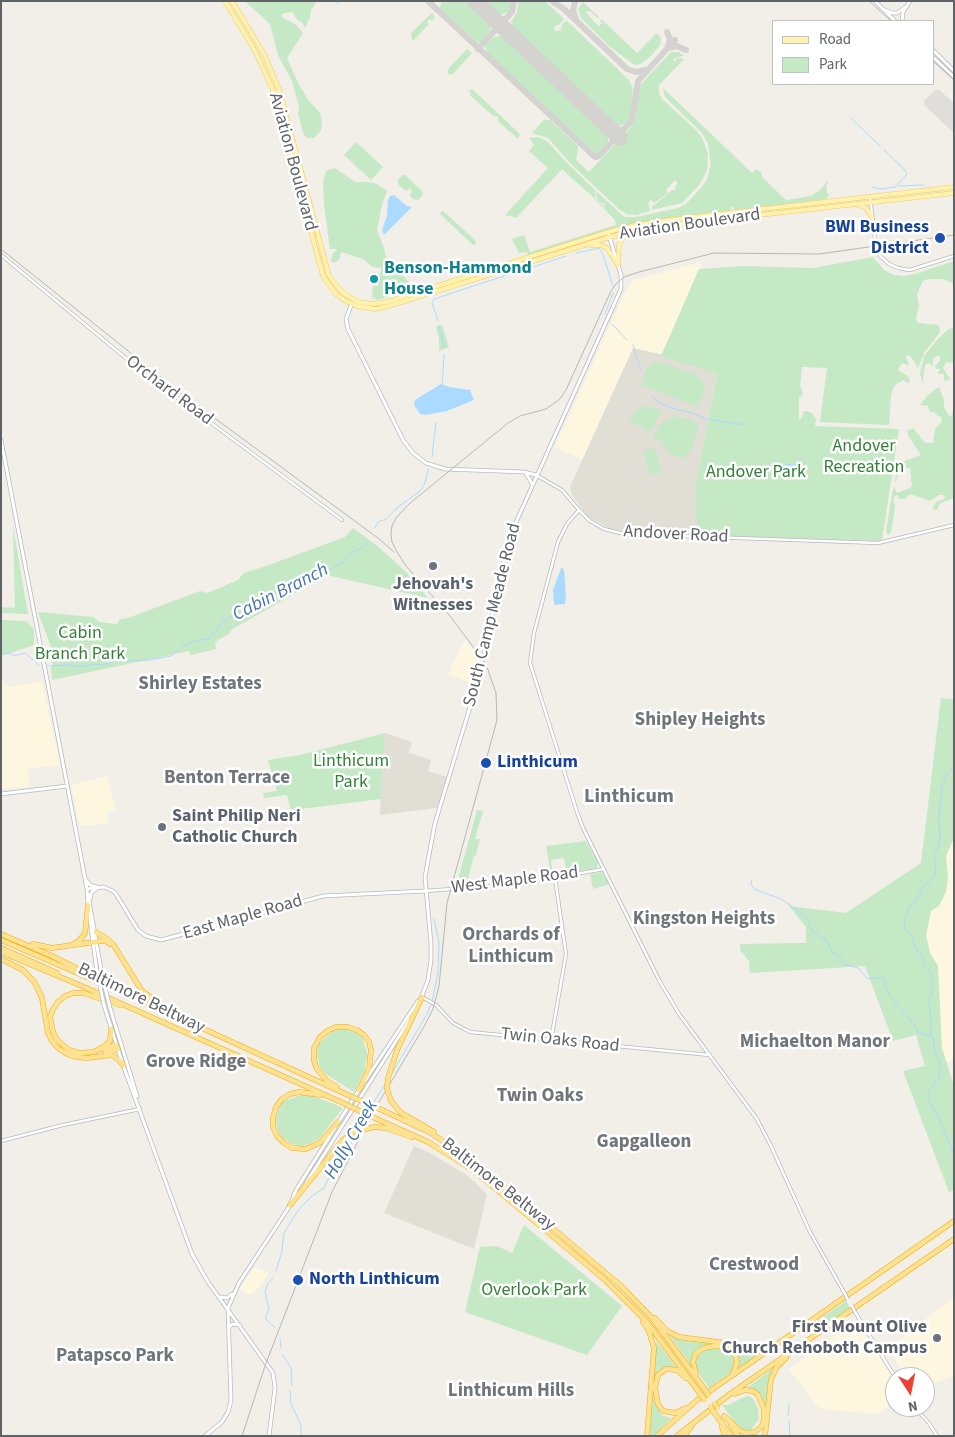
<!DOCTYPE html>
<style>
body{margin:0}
#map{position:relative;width:955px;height:1437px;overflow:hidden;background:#f1efe8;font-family:"Source Sans 3",sans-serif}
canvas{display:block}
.frame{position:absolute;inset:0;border:2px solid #5f6368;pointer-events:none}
.legend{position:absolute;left:772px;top:20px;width:162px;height:65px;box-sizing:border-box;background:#fff;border:1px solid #bfc1c3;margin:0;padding:6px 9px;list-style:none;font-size:15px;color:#5f6368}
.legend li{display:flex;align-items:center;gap:10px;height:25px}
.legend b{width:25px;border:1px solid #bfc1c3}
.north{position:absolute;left:885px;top:1367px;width:50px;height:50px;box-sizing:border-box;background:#fff;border:1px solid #bfc1c3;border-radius:50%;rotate:169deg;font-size:14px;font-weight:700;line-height:20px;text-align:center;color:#5f6368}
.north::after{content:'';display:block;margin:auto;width:18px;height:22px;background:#ea4335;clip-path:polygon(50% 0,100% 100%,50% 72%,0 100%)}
</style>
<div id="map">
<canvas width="955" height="1437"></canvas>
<div class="frame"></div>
<ul class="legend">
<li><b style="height:6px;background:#fff2af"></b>Road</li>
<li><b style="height:14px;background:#c5e8c5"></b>Park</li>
</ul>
<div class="north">N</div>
</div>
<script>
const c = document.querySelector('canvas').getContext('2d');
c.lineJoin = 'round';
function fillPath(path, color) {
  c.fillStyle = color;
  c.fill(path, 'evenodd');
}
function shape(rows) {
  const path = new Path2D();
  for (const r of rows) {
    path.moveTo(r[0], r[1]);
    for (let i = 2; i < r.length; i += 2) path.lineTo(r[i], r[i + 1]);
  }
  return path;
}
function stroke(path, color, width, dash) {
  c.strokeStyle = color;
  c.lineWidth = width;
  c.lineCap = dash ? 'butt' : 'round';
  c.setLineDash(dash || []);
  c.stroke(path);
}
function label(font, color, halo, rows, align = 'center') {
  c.font = font + ' "Source Sans 3",sans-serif';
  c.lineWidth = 5;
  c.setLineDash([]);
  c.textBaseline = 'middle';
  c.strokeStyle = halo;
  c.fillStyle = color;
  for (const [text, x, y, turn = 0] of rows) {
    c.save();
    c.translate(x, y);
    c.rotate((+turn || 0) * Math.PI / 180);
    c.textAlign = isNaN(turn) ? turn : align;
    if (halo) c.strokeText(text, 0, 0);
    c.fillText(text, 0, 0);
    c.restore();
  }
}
const commercial = shape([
 [702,262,663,355,633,349,582,460,555,447,625,292,634,280],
 [465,640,481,660,475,684,449,675,453,663],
 [1,680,9,687,42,681,60,765,27,769,30,787,1,789],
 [107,776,116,810,106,813,109,823,80,826,71,785],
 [954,838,954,1060,946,1062,942,1048,938,966,930,953,926,935,931,911,948,878,946,856],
 [255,1267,269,1273,257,1290,250,1295,239,1289],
 [954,1297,954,1376,925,1386,925,1377,905,1377,889,1348],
 [855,1322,858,1322,895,1382,895,1401,879,1414,827,1410,818,1407,789,1369]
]);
const industrial = shape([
 [938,89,954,103,954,133,924,105,924,101,935,90]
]);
const education = shape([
 [633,348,718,367,695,489,697,535,634,533,611,529,588,517,573,497,570,487],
 [385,733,412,742,409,753,431,760,428,771,447,777,437,808,380,815,382,753,384,752],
 [414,1146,430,1153,468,1176,487,1194,474,1249,384,1213]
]);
const green = shape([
 [245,1,317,1,311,10,310,17,305,28,302,22,297,20,293,12,284,13,282,15,283,18,295,24,303,33,287,58,298,83,309,101,320,113,322,120,321,130,314,138,307,138,303,133,298,113,299,107,292,81,278,55,270,24],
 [442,1,467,1,489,22,491,28,489,34,481,42,476,43,440,10,440,6],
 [483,1,512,1,512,6,508,12,500,15,495,13],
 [518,1,545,1,564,19,559,25,557,25,554,27,555,31,561,30,562,29,559,27,562,27,562,24,567,21,629,80,633,88,630,118,626,124,618,126,612,123,514,30,511,22,517,12],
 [583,2,599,17,598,18,590,11,586,12,595,23,600,27,600,24,603,24,600,21,601,19,637,53,657,33,661,38,660,45,651,56,642,63,637,65,633,64,608,45,582,19,578,9],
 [432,13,435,17,432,21,430,19,427,22,429,24,414,40,412,40,411,33],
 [500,36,506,38,606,132,608,137,608,143,600,152,596,154,593,153,487,53,485,46,494,37],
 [467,49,472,53,453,74,449,75,448,72,449,68],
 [671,52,678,52,684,56,674,58,673,60,676,61,676,59,678,58,684,59,659,85,659,93,662,99,696,130,702,138,708,154,707,170,700,184,682,203,651,210,652,207,657,203,672,190,675,190,675,187,678,183,675,180,666,190,668,193,654,203,651,200,648,203,650,211,636,215,627,214,620,210,572,165,548,138,532,133,544,120,550,120,578,146,578,149,576,160,589,172,632,126,635,117,640,85],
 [663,88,752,173,757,169,762,174,761,176,786,200,811,196,820,190,826,183,826,180,828,184,826,185,827,193,829,194,828,197,825,199,735,211,733,207,731,207,730,211,649,221,632,224,526,256,528,254,526,252,519,253,512,239,524,235,530,252,616,225,615,220,588,192,587,192,562,169,518,216,518,218,505,215,548,168,529,151,534,145,529,138,538,137,547,141,567,163,596,191,595,198,605,208,604,205,606,203,602,204,603,202,601,203,598,200,596,196,597,192,624,217,636,217,678,208,686,204,702,187,707,179,711,165,708,144,702,133,665,97],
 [472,89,520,134,519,137,517,138,498,121,498,117,492,115,470,95,472,92,469,93,469,91],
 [356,142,383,167,371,180,344,155],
 [335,168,355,182,368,182,377,184,387,191,382,205,377,230,384,248,387,260,410,283,411,289,378,300,372,298,373,286,378,286,381,268,373,267,363,259,341,252,339,260,333,263,331,261,333,253,337,249,330,249,324,204,323,182,326,171],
 [402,175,405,175,423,192,422,196,418,200,413,199,410,195,412,191,410,188,406,191,398,184,398,180],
 [442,210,475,240,476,244,473,245,440,214],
 [873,257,884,270,894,275,904,276,915,274,954,261,954,284,944,279,928,279,923,281,917,294,919,307,916,317,917,323,939,325,940,332,924,353,918,368,917,369,916,364,909,355,906,356,909,366,903,363,899,367,899,371,908,376,910,381,908,383,903,380,894,386,891,395,889,425,820,422,827,368,802,367,800,385,803,394,799,398,799,419,801,419,804,411,811,412,816,419,815,426,899,429,882,540,879,541,697,535,695,489,717,374,661,356,699,269,744,266,813,268],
 [442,325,449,347,439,351,439,338,436,327],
 [954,327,954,363,946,362,943,368,950,379,944,381,944,374,938,374,940,369,936,369,935,366,940,361,940,358,939,356,937,356,933,358,933,365,932,366,929,363,925,365,923,379,924,383,923,383,920,374,924,356,936,341,947,330],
 [656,362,662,363,699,376,704,383,705,390,703,397,696,403,700,405,699,407,638,384,640,381,645,383,644,379,645,371,650,365],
 [939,387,944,400,944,407,950,417,952,415,954,407,954,498,940,503,937,510,934,510,933,507,936,502,944,499,945,497,943,495,939,495,930,501,910,494,905,499,899,499,897,495,895,496,893,501,895,505,894,514,891,533,888,535,886,531,893,489,894,487,897,493,908,489,912,486,910,468,900,467,896,482,895,482,897,464,921,455,909,437,907,431,913,428,925,443,933,443,935,429,941,423,942,417,938,416,934,412,930,412,928,406,920,405,928,395],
 [645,406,661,411,651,431,649,431,629,421,637,409],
 [674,417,691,419,698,425,693,446,684,460,669,452,662,442,653,436,658,427,665,421],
 [655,448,661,473,650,475,644,451],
 [13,527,28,614,1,613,1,607,15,608],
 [353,528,375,544,403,569,428,598,327,575,231,630,230,633,215,642,216,649,191,655,189,651,52,680,51,666,53,666,51,647,38,612,93,617,99,622,117,624,120,619,128,618,200,591,208,593,238,580,244,573,269,565,345,537],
 [1,620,26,621,34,629,34,645,1,656],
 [941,698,954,699,954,838,946,856,948,878,946,892,939,906,931,911,926,935,930,953,938,966,942,1048,954,1086,954,1190,949,1192,903,1071,925,1066,916,1035,893,1041,865,966,750,973,749,961,740,950,740,944,806,943,806,927,789,906,846,913,921,863],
 [385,733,384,753,382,753,381,799,301,809,292,813,287,795,264,798,263,793,277,791,268,760,300,755],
 [477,810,483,811,475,839,480,839,476,855,474,856,466,886,456,887],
 [586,841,598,862,597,868,567,873,564,858,551,860,553,876,551,876,546,846],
 [602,872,609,884,593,889,590,874],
 [344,1029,355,1032,363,1039,368,1057,365,1064,365,1070,354,1092,326,1074,320,1067,317,1055,318,1045,326,1037,333,1031],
 [304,1094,327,1101,343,1108,319,1139,301,1147,290,1143,280,1135,277,1128,276,1117,279,1108,284,1101],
 [524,1225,622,1306,587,1355,465,1312,480,1247,497,1246,512,1253],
 [846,1301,850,1308,812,1333,808,1331,808,1327],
 [668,1333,712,1343,712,1345,696,1350,691,1365],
 [656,1341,678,1369,667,1367,660,1370,654,1380],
 [726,1344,759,1349,765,1349,737,1370,738,1365,738,1355],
 [718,1347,730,1350,736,1358,734,1370,709,1388,695,1368,694,1363,697,1354,702,1351],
 [776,1366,772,1374,766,1419,765,1408,760,1395,748,1387],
 [653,1393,661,1415,671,1418,654,1436,649,1436],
 [747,1396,753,1398,758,1408,759,1419,750,1431,745,1431,738,1427,722,1405,728,1405]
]);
const water = shape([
 [394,195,407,206,412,207,384,235,382,230,387,216,388,200,390,196],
 [441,384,449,387,470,390,474,400,447,411,426,415,420,414,414,405,415,400],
 [786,464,795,464,800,467,802,471,801,475,798,477,778,474,774,472,779,466],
 [561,568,563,568,564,571,566,595,565,604,554,605,553,590]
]);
const stream = shape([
 [337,4,339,1],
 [850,117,880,146],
 [898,186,923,185],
 [873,187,880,189,895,187,907,174,905,170,884,150],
 [576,253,599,248,603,255,613,286],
 [527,269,566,256],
 [605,314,613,293],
 [438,321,432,303,434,299,516,272],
 [612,324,627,340],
 [439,326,444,348],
 [633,345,641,370],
 [442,385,444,354],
 [652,396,658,402,671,408,692,413,706,419,746,425],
 [432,457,436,422],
 [375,528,378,522,386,519,397,508,421,490,425,483,428,469],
 [1,654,9,653,14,656,25,653,39,665],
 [49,666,68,665,78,667,97,664,103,665,117,661,149,660,171,656,182,647,192,642,208,639,222,623,245,607,264,599,270,594,283,591,302,578,323,574,344,561,352,553,363,547,368,542],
 [752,879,751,884,754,889,781,899,806,916,812,931,828,942,832,952,840,957,844,964,858,968,868,979,882,977,885,979,885,988,897,1005,913,1023,919,1033,933,1037,935,1053,940,1062,940,1071,939,1078,928,1092,928,1099,938,1117,954,1153],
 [432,1001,438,973,439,943,434,919],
 [930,1035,931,1019,929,1000,932,994,932,977,931,973,925,966,922,956,915,947,912,936,905,928,904,922,909,906,916,902,923,887,932,879,934,876,936,868,934,855,939,846,940,840,939,817,942,787,946,776,954,766],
 [392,1073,426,1016,431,1005],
 [373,1103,386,1083],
 [358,1129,366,1115],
 [276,1271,282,1251,284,1233,290,1223,300,1208,312,1196,324,1188,333,1169,349,1147,357,1133],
 [273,1278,268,1283,265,1292,269,1309,265,1318,275,1328],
 [280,1339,281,1347],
 [282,1354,291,1368,292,1385],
 [290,1391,291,1404,301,1425,301,1436],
 [788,1415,789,1404],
 [789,1420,790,1436]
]);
const taxiway = shape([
 [428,1,595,157,599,156,611,143,614,138,612,130,623,130,630,123,632,118,638,81,675,40],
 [552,1,564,9,627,69,636,72,645,70],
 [575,2,573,10,576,19],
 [491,16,495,23,495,31],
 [667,32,670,39,668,47],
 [668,48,677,46,686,50],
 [478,49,512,12,514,1]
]);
const runway = shape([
 [475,1,620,138]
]);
const tertiary = shape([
 [870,197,876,248,880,256,889,264,898,268,910,270,954,256],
 [1,255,145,374,342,520],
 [536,475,562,490,579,510,590,521,604,529,624,534,878,543,954,525],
 [579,510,567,524,558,542,534,633,530,663,577,812,583,828,659,980,679,1014,757,1119,771,1146,810,1232,845,1294],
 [425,891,519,884,604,869],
 [422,997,436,1005,453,1023,470,1032,710,1055],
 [551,1040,566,954,555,878],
 [1,1141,63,1125,140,1109],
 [855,1312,895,1377],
 [914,1407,929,1423,937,1436]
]);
const secondary = shape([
 [875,1,895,21],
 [885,10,892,13,897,13,907,6],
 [902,21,903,12,910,1],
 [934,51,954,71],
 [934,58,954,77],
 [352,303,346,319,348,329,403,440,413,453,426,463,445,469,524,472,536,475],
 [1,440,58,737,87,889,88,906],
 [526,473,532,484],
 [1,794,67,786],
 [86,880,90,885,97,887],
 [87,889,104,887,113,891,116,894,138,930,146,936,161,940,323,896,425,891],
 [88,895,102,975],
 [90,899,91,893,97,888],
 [89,912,97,972],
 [421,998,428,980,431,960,431,944,425,877,435,823,480,674,508,540,621,289,621,275,608,232],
 [104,1005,123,1065,192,1254,208,1282,273,1373,275,1388,269,1436],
 [110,1008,137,1096],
 [365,1081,418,1001],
 [338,1123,360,1088],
 [306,1183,410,1019],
 [290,1205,296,1190,335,1128],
 [220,1297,227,1298,232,1294],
 [229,1328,232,1324,240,1325],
 [205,1436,222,1422,228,1412,231,1401,228,1308,239,1283,291,1204]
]);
const primary = shape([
 [225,1,255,51,272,88,323,276,336,294,344,300,357,306,375,309,389,306,610,237,638,230,697,222,954,193],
 [232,1,264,54,280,92,329,276,342,292,358,302,373,304,387,302,608,232,636,225,677,219,954,187],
 [859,205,866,208,872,218],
 [590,245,600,245,607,248,618,265],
 [618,263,619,245,623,238,631,233]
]);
const motorway = shape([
 [96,932,106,938,113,944,142,991,167,1009],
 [1,934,52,956,134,997,348,1095],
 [1,940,96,981],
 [33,944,52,948,102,941,106,941,110,944],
 [72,945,79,941,85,933,88,905],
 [1,948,57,973],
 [1,952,84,987,343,1103],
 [1,959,23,970,35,983,42,998,48,1033,52,1041,58,1048,67,1054,77,1057,87,1058,111,1055,119,1060,123,1065],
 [111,1029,110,1041,105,1046,94,1052,79,1053,69,1050,57,1040,53,1032,50,1017,53,1009,58,1002,65,996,73,993,83,993,120,1005],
 [103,1049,116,1045],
 [397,1050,422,997],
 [106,1053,118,1049],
 [337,1087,327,1081,317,1069,314,1061,314,1048,320,1037,329,1030,336,1027,348,1027,357,1030,364,1035,369,1042,371,1050,369,1069,359,1090],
 [321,1095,299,1092,290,1094,282,1099,276,1107,273,1117,273,1127,277,1136,284,1143,292,1148,306,1149,321,1142,338,1122],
 [391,1101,401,1113,434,1132],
 [384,1111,429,1132,468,1157,620,1285,652,1318,706,1391],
 [379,1120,428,1142,473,1170,605,1280,647,1322,701,1395],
 [375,1127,386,1128,412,1137],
 [290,1205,342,1141],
 [655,1318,667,1331,679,1337,756,1347,774,1344],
 [643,1322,649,1331,654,1348,647,1436],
 [696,1374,693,1362,696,1353,704,1348,714,1346,728,1347,735,1353,737,1363,733,1373],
 [686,1378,677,1370,666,1369,658,1375,655,1388,658,1404,663,1411,675,1413,686,1408],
 [713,1411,731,1436],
 [724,1416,739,1430,745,1433,755,1432,762,1426,764,1419,764,1409,758,1395,753,1391,745,1390,734,1394],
 [731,1425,738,1436],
 [722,1427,725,1436],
 [657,1436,697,1400,954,1221],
 [677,1436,730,1394,954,1239],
 [684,1436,691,1427],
 [765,1436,771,1379,777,1367,786,1358]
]);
const tram = shape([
 [869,1,891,21],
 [934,62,954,80],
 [1,249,183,395,378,538,394,552],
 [242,1436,265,1366,332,1192,372,1114,425,1025,433,1009,439,986,447,903,497,720,496,693,488,670,483,660,450,616,406,566,397,552,392,542,391,534,392,526,396,518,409,504,508,423,520,416,546,409,560,399,566,390,611,291,616,284,624,277,639,272,714,253,819,254,954,235]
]);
const tertiaryBridge = shape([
 [845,1294,848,1300],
 [852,1306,855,1312]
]);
const secondaryBridge = shape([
 [97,972,104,1005],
 [102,975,110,1008]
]);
const motorwayBridge = shape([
 [348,1095,384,1111],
 [391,1101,387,1089,388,1078,397,1050],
 [343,1103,379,1120],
 [342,1141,355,1131,375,1127],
 [706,1391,709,1396],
 [701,1395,705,1400],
 [714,1403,718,1408],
 [710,1406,713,1411]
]);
const markers = [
 [940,238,6,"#1a4fb4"],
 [374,279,5,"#0f9aa8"],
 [433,566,5,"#6b7280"],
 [486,763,6,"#1a4fb4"],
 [162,827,5,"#6b7280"],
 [298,1280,6,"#1a4fb4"],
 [937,1338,5,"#6b7280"]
];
const streetNames = [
 ["Aviation Boulevard",292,162,75],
 ["Aviation Boulevard",690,225,-8],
 ["Orchard Road",169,391,37],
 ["Andover Road",676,535,3],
 ["South Camp Meade Road",493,615,-76],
 ["West Maple Road",515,881,-7],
 ["East Maple Road",243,918,-16],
 ["Baltimore Beltway",141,999,26],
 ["Twin Oaks Road",560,1041,6],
 ["Baltimore Beltway",498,1185,38]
];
const transitNames = [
 ["BWI Business",929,228,"right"],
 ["District",929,249,"right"],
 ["Linthicum",497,763],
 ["North Linthicum",309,1280]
];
const cultureNames = [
 ["Benson-Hammond",384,269],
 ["House",384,290]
];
const parkNames = [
 ["Andover",864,447],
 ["Recreation",864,468],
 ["Andover Park",756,473],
 ["Cabin",80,634],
 ["Branch Park",80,655],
 ["Linthicum",351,762],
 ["Park",351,783],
 ["Overlook Park",534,1291]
];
const worshipNames = [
 ["Jehovah's",433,585],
 ["Witnesses",433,606],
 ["Saint Philip Neri",172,817,"left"],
 ["Catholic Church",172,838,"left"],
 ["First Mount Olive",927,1328,"right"],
 ["Church Rehoboth Campus",927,1349,"right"]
];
const waterNames = [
 ["Cabin Branch",281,593,-27],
 ["Holly Creek",352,1140,-60]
];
const neighbourhoodNames = [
 ["Shirley Estates",200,685],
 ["Shipley Heights",700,721],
 ["Benton Terrace",227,779],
 ["Kingston Heights",704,920],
 ["Orchards of",511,936],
 ["Linthicum",511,958],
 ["Michaelton Manor",815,1043],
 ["Grove Ridge",196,1063],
 ["Twin Oaks",540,1097],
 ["Gapgalleon",644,1143],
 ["Crestwood",754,1266],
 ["Patapsco Park",115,1357],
 ["Linthicum Hills",511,1392]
];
const quarterNames = [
 ["Linthicum",629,798]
];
fillPath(commercial, '#fef7e0');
fillPath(industrial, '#e0deda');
fillPath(education, '#e1ded6');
fillPath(green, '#c5e8c5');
fillPath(water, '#aadaff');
stroke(stream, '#aadaff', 1);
stroke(taxiway, '#d4d3d0', 6);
stroke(runway, '#d4d3d0', 16);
stroke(tertiary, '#b5b8bc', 4);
stroke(secondary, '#b6babf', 4.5);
stroke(primary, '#f2c960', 5);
stroke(motorway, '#f9ab00', 5.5);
stroke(tertiary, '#fff', 2.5);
stroke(secondary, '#fff', 3);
stroke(primary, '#fff2af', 4);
stroke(motorway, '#fde293', 4.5);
stroke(tram, '#b6b7b8', 1);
stroke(tertiaryBridge, '#b5b8bc', 4, []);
stroke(secondaryBridge, '#b6babf', 4.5, []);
stroke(motorwayBridge, '#f9ab00', 5.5, []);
stroke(tertiaryBridge, '#fff', 2.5);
stroke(secondaryBridge, '#fff', 3);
stroke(motorwayBridge, '#fde293', 4.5);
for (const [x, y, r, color] of markers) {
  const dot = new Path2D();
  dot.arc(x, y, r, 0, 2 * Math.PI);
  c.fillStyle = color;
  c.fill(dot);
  stroke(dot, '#fff', 2);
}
label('18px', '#5f6368', '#fff', streetNames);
label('bold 18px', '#164399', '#fff', transitNames, 'left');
label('bold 18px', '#0d838f', '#fff', cultureNames, 'left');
label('18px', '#348238', '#fff', parkNames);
label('bold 18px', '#5b616d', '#fff', worshipNames);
label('italic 19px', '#4174aa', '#fff', waterNames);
label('bold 19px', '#70757a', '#fff', neighbourhoodNames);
label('bold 20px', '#70757a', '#fff', quarterNames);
</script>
